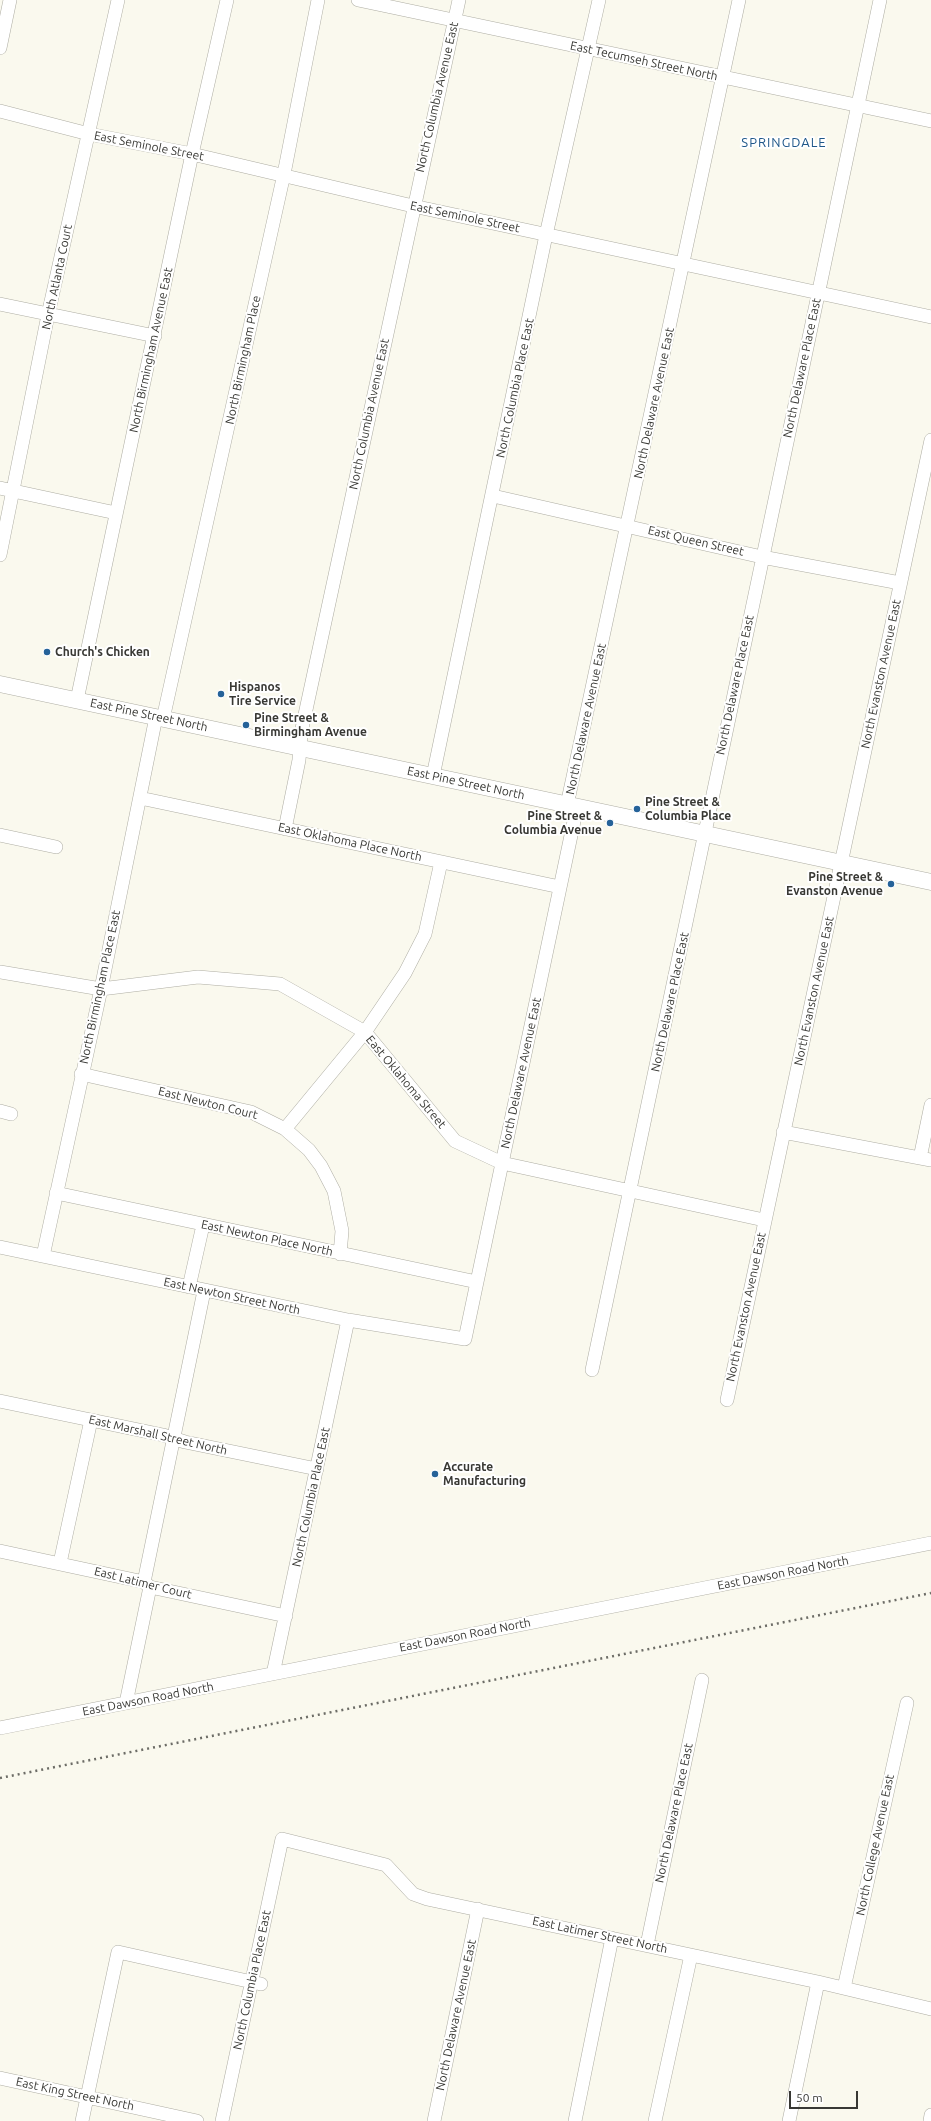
<!DOCTYPE html>
<style>
body{margin:0}
#map{position:relative;width:931px;height:2121px;overflow:hidden;background:#faf9ee;font-family:Ubuntu,sans-serif}
canvas{display:block}
.scale{position:absolute;left:789px;top:2091px;width:69px;height:18px;box-sizing:border-box;border:2px solid #383834;border-top:0;padding-left:5px;font-size:12px;line-height:14px;white-space:nowrap;color:#383834;-webkit-text-stroke:3px #fff;paint-order:stroke}
</style>
<div id="map">
<canvas width="931" height="2121"></canvas>
<div class="scale">50 m</div>
</div>
<script>
const c = document.querySelector('canvas').getContext('2d');
c.lineJoin = 'round';
function shape(rows) {
  const path = new Path2D();
  for (const r of rows) {
    path.moveTo(r[0], r[1]);
    for (let i = 2; i < r.length; i += 2) path.lineTo(r[i], r[i + 1]);
  }
  return path;
}
function stroke(path, color, width, dash) {
  c.strokeStyle = color;
  c.lineWidth = width;
  c.lineCap = dash ? 'butt' : 'round';
  c.setLineDash(dash || []);
  c.stroke(path);
}
function label(font, color, halo, rows, align = 'center') {
  c.font = font + ' Ubuntu,sans-serif';
  c.lineWidth = 4;
  c.setLineDash([]);
  c.textBaseline = 'middle';
  c.strokeStyle = halo;
  c.fillStyle = color;
  for (const [text, x, y, turn = 0] of rows) {
    c.save();
    c.translate(x, y);
    c.rotate((+turn || 0) * Math.PI / 180);
    c.textAlign = isNaN(turn) ? turn : align;
    if (halo) c.strokeText(text, 0, 0);
    c.fillText(text, 0, 0);
    c.restore();
  }
}
const minor = shape([
 [358,0,931,121],
 [0,48,10,0],
 [0,111,89,134,192,154,413,206,931,317],
 [0,304,155,336],
 [0,488,116,513],
 [493,496,762,557,900,583],
 [0,555,48,315,118,0],
 [77,700,192,154,227,0],
 [163,719,284,174,318,0],
 [433,776,546,235,599,0],
 [140,798,560,887],
 [567,805,739,0],
 [285,829,299,760,301,733,459,0],
 [0,835,56,847],
 [0,972,101,989,198,977,280,984,365,1032,455,1141,502,1163,764,1220],
 [81,1074,251,1112,285,1129,309,1150,321,1166,334,1191,342,1231,340,1254],
 [0,1111,11,1114],
 [285,1129,365,1032,405,973,425,934,441,862],
 [783,1132,931,1160],
 [920,1158,931,1105],
 [56,1193,477,1282],
 [0,1247,348,1320,465,1339,577,807],
 [43,1256,101,989,156,717],
 [189,1287,203,1225],
 [592,1370,880,0],
 [727,1400,931,440],
 [0,1401,163,1435,185,1442,317,1469],
 [0,1551,144,1582,150,1587,286,1616],
 [60,1563,91,1420],
 [144,1582,204,1291],
 [273,1674,348,1320],
 [126,1703,150,1587],
 [0,1728,931,1543],
 [647,1945,702,1680],
 [844,1988,907,1703],
 [0,2078,197,2121],
 [82,2121,118,1952,261,1984],
 [222,2121,282,1839,386,1865,413,1894,427,1899,818,1982,931,2009],
 [434,2121,478,1909],
 [575,2121,612,1938],
 [655,2121,691,1955],
 [789,2121,818,1982],
 [930,2121,931,2115]
]);
const major = shape([
 [0,684,931,882]
]);
const rail = shape([
 [0,1778,931,1593]
]);
const markers = [
 [47,652,4,"#256299"],
 [221,694,4,"#256299"],
 [246,725,4,"#256299"],
 [637,809,4,"#256299"],
 [610,823,4,"#256299"],
 [891,884,4,"#256299"],
 [435,1474,4,"#256299"]
];
const streetNames = [
 ["East Tecumseh Street North",644,61,12],
 ["North Columbia Avenue East",437,97,-77],
 ["East Seminole Street",149,146,11],
 ["East Seminole Street",465,217,12],
 ["North Atlanta Court",57,277,-78],
 ["North Birmingham Avenue East",151,350,-78],
 ["North Birmingham Place",243,360,-78],
 ["North Delaware Place East",802,368,-78],
 ["North Columbia Place East",515,388,-78],
 ["North Delaware Avenue East",654,403,-78],
 ["North Columbia Avenue East",369,414,-78],
 ["East Queen Street",696,541,13],
 ["North Evanston Avenue East",881,674,-78],
 ["North Delaware Place East",735,685,-78],
 ["East Pine Street North",149,715,12],
 ["North Delaware Avenue East",586,719,-78],
 ["East Pine Street North",466,783,12],
 ["East Oklahoma Place North",350,842,12],
 ["North Birmingham Place East",100,987,-78],
 ["North Evanston Avenue East",814,991,-78],
 ["North Delaware Place East",670,1002,-78],
 ["North Delaware Avenue East",521,1073,-78],
 ["East Oklahoma Street",406,1082,50],
 ["East Newton Court",208,1103,14],
 ["East Newton Place North",267,1238,12],
 ["East Newton Street North",232,1296,12],
 ["North Evanston Avenue East",746,1307,-78],
 ["East Marshall Street North",158,1435,13],
 ["North Columbia Place East",311,1497,-78],
 ["East Dawson Road North",783,1573,-11],
 ["East Latimer Court",143,1583,14],
 ["East Dawson Road North",465,1635,-11],
 ["East Dawson Road North",148,1699,-11],
 ["North Delaware Place East",674,1813,-78],
 ["North College Avenue East",875,1845,-78],
 ["East Latimer Street North",600,1935,12],
 ["North Columbia Place East",252,1980,-78],
 ["North Delaware Avenue East",456,2015,-78],
 ["East King Street North",75,2094,12]
];
const poiNames = [
 ["Church's Chicken",55,652],
 ["Hispanos",229,687],
 ["Tire Service",229,701],
 ["Pine Street &",254,718],
 ["Birmingham Avenue",254,732],
 ["Pine Street &",645,802],
 ["Columbia Place",645,816],
 ["Pine Street &",602,816,"right"],
 ["Columbia Avenue",602,830,"right"],
 ["Pine Street &",883,877,"right"],
 ["Evanston Avenue",883,891,"right"],
 ["Accurate",443,1467],
 ["Manufacturing",443,1481]
];
const neighbourhoodNames = [
 ["SPRINGDALE",784,143]
];
stroke(minor, '#aeada3', 14);
stroke(major, '#aeada3', 17);
stroke(minor, '#fff', 13);
stroke(major, '#fff', 16);
stroke(rail, '#6c6c66', 2.5, [2, 4]);
for (const [x, y, r, color] of markers) {
  const dot = new Path2D();
  dot.arc(x, y, r, 0, 2 * Math.PI);
  c.fillStyle = color;
  c.fill(dot);
  stroke(dot, '#fff', 1.5);
}
label('12px', '#383834', '#fff', streetNames);
label('bold 12px', '#383834', '#fff', poiNames, 'left');
c.letterSpacing = '1px';
label('13px', '#1f5789', '#fff', neighbourhoodNames);
c.letterSpacing = '0px';
</script>
